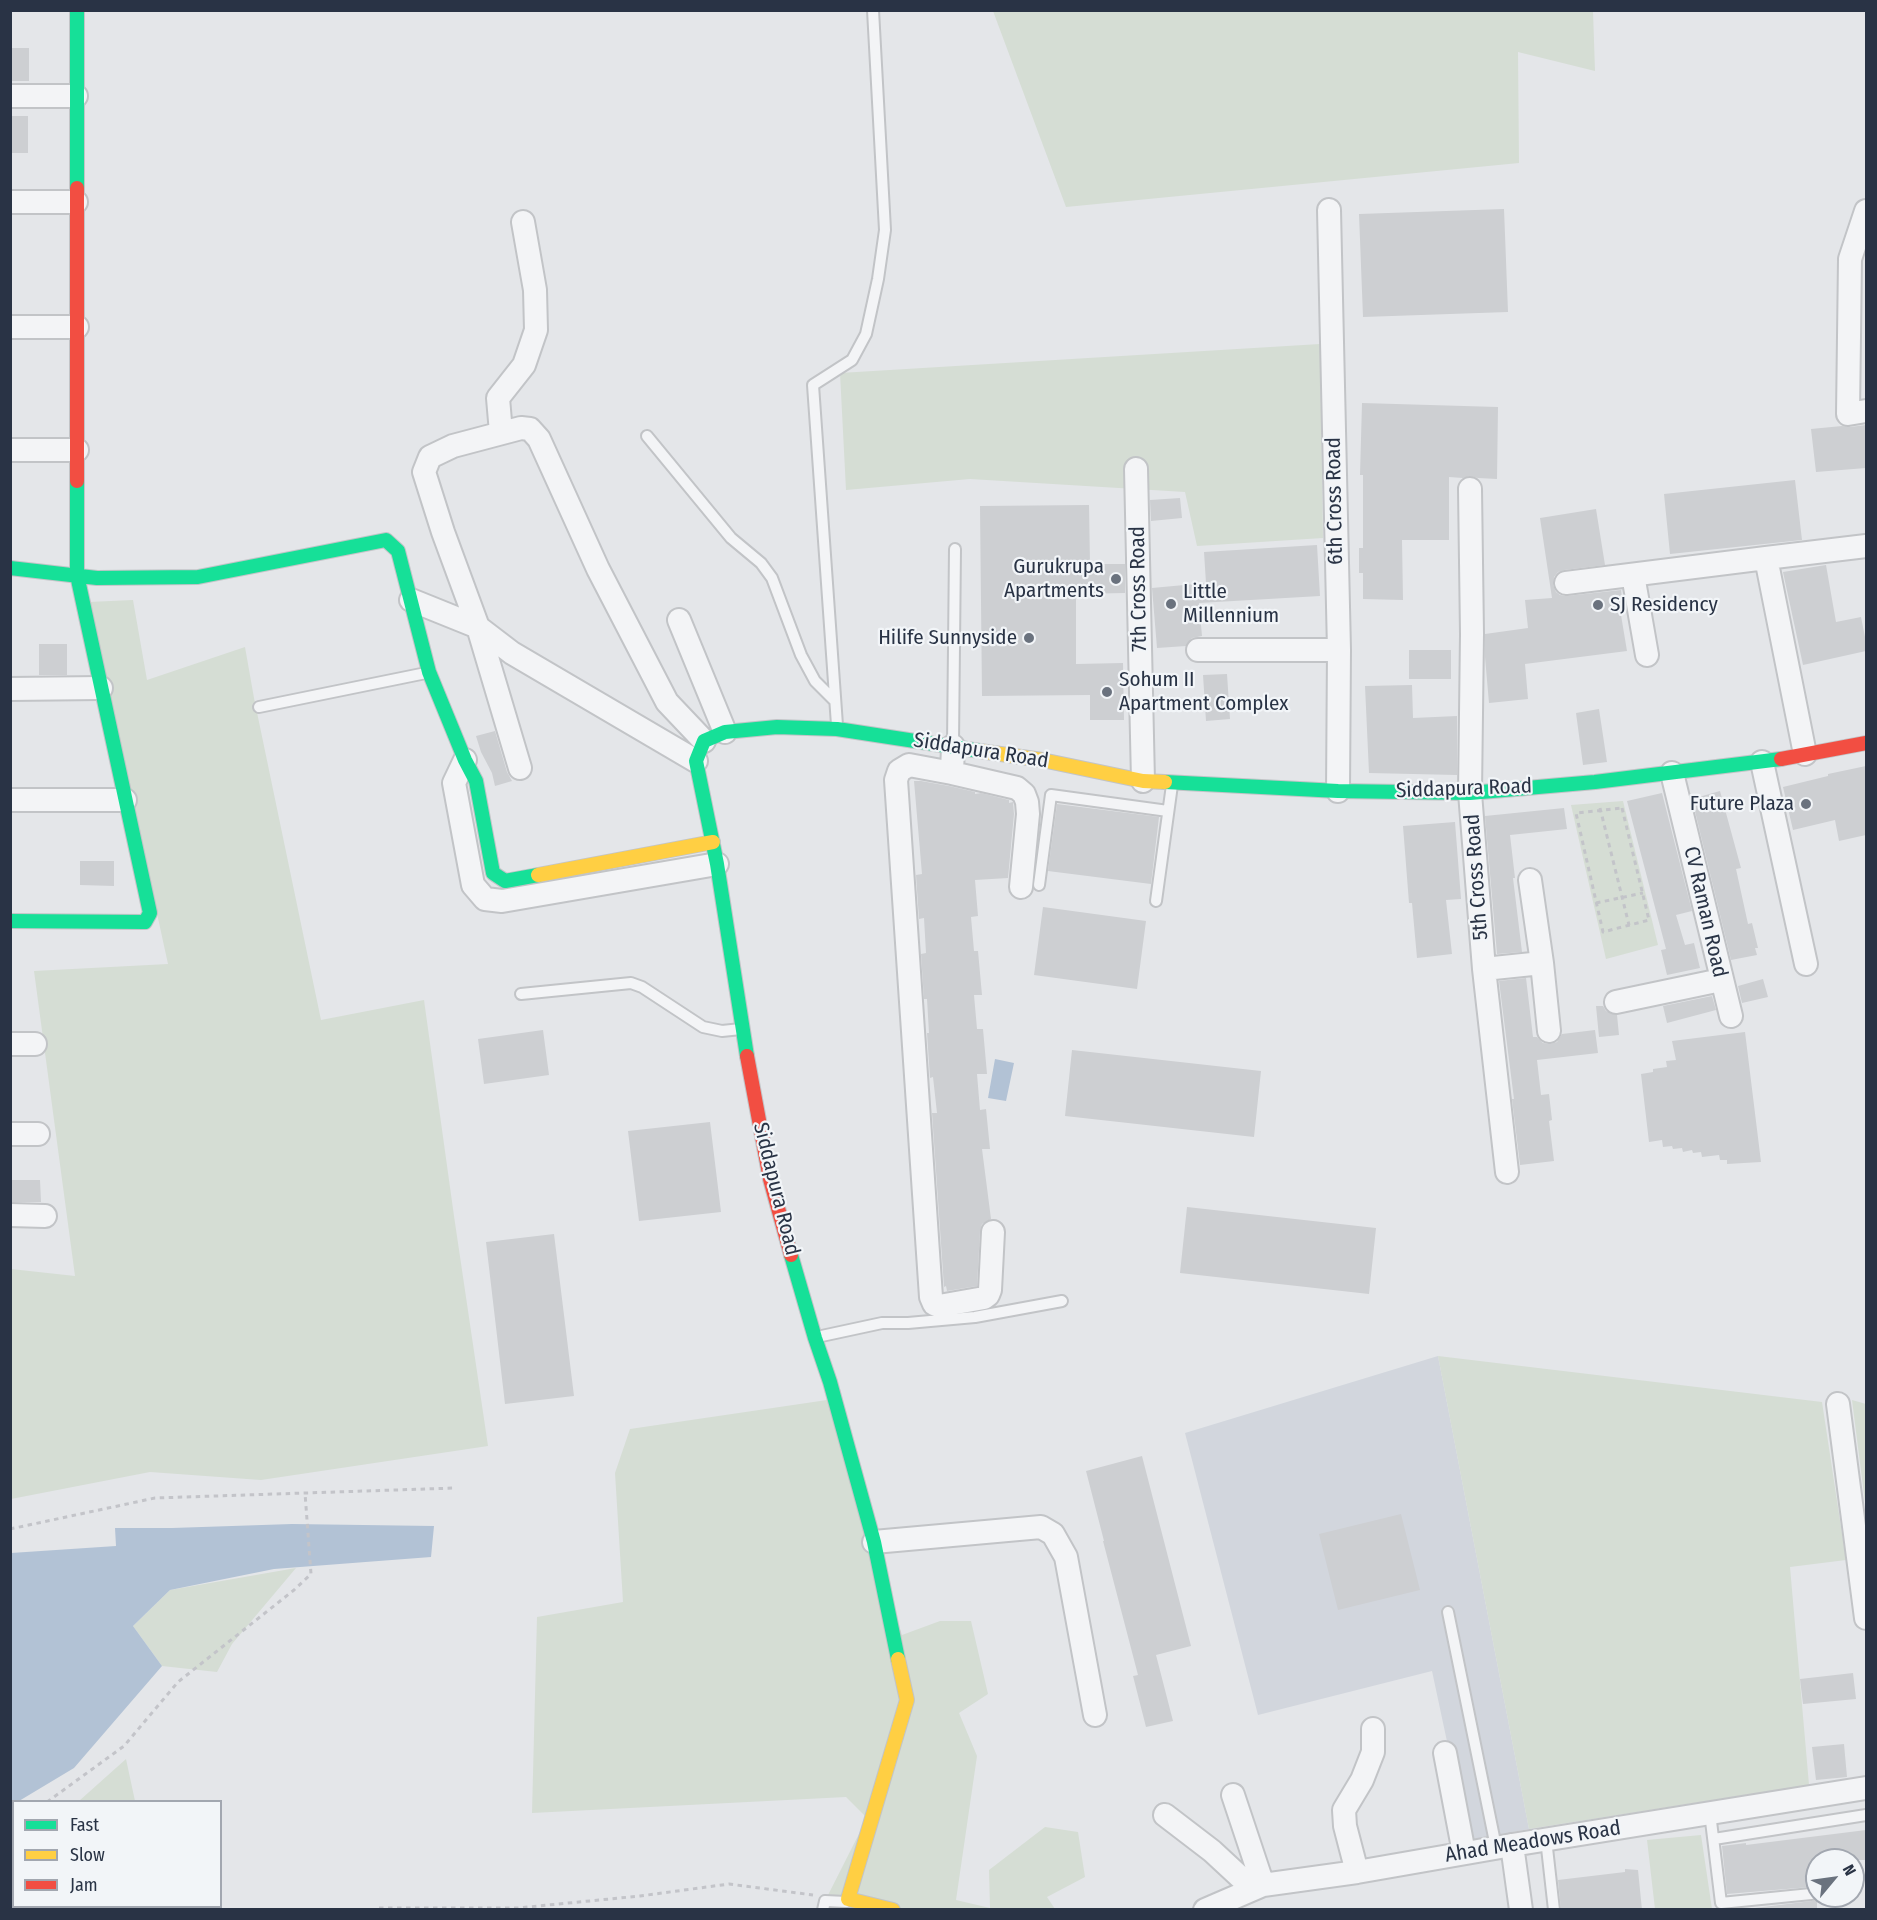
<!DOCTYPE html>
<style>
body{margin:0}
#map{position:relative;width:1877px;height:1920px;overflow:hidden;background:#e4e6e9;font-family:"Fira Sans Condensed",sans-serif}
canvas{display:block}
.frame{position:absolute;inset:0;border:12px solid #293345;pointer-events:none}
.legend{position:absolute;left:12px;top:1800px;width:210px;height:108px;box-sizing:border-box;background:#f2f5f8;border:2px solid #a2a7b0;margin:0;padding:8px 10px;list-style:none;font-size:18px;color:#293345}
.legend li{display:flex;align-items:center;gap:12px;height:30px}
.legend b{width:30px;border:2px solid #a2a7b0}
.north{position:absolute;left:1805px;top:1848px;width:60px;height:60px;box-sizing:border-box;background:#f2f5f8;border:2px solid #a2a7b0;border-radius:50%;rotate:61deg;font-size:16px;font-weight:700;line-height:24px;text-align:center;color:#293345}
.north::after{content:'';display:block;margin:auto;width:21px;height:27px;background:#6a727e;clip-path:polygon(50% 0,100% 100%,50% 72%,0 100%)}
</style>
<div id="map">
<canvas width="1877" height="1920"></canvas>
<div class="frame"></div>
<ul class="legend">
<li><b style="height:8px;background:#16e098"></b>Fast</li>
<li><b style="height:8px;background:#ffcf43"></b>Slow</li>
<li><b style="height:8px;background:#f24e42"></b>Jam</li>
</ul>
<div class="north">N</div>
</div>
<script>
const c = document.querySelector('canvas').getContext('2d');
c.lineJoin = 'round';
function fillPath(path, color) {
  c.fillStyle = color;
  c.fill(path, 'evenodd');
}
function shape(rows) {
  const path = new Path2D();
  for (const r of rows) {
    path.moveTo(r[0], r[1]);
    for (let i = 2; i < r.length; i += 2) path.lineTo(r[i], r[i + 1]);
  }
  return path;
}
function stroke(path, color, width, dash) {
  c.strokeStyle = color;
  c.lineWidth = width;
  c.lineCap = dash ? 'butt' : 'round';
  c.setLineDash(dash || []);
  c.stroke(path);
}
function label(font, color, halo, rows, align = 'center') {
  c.font = font + ' "Fira Sans Condensed",sans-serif';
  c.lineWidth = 4.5;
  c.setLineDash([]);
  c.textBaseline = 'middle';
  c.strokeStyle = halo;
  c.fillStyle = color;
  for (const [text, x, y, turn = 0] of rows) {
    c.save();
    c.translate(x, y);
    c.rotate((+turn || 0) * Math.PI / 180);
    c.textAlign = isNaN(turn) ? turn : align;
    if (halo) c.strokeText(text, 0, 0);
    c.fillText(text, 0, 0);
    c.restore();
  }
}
const built = shape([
 [1438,1356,1529,1829,1468,1840,1432,1671,1258,1715,1185,1433]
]);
const green = shape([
 [993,11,1593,11,1595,71,1518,52,1519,163,1066,207],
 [1320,344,1323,538,1197,546,1185,492,970,479,846,490,840,373],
 [133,600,147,680,245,647,254,698,321,1020,424,1000,454,1216,488,1446,261,1480,150,1472,11,1499,11,1269,75,1276,34,971,168,964,89,602],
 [1623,801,1658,945,1606,959,1571,805],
 [1438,1356,1822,1402,1846,1560,1790,1567,1809,1785,1529,1829],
 [827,1400,902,1635,940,1621,971,1621,988,1694,959,1713,977,1756,956,1900,990,1908,989,1870,1045,1827,1078,1832,1085,1877,1047,1897,1055,1909,826,1909,825,1901,867,1818,846,1797,532,1813,537,1617,623,1602,615,1473,630,1429],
 [1852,1400,1866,1404,1866,1510],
 [296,1568,232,1644,217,1672,162,1666,133,1626,170,1590],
 [126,1759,135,1801,79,1801],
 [1701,1835,1712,1909,1655,1909,1647,1840],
 [13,1860,14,1906,158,1906,159,1909,11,1909,11,1863]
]);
const water = shape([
 [995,1059,1014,1063,1006,1101,988,1098],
 [292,1524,434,1526,431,1557,274,1569,170,1590,133,1626,162,1666,74,1768,19,1801,14,1802,13,1805,11,1806,11,1553,116,1546,115,1528,172,1528]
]);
const building = shape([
 [10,48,29,48,29,81,10,81],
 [10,116,28,116,28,153,10,153],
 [1504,209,1508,312,1363,317,1359,214],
 [1362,403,1498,407,1497,479,1478,478,1470,476,1463,478,1449,477,1449,540,1402,540,1403,600,1363,599,1363,573,1359,573,1359,548,1363,548,1363,475,1360,475],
 [1866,425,1866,468,1816,472,1811,429,1842,426,1850,427],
 [1795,480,1802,540,1670,554,1664,494],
 [1180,498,1182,518,1151,521,1150,500],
 [1089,505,1090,564,1125,564,1125,593,1076,594,1076,664,1123,663,1124,720,1090,720,1090,695,982,696,980,506],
 [1596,509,1605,565,1564,570,1558,572,1554,577,1553,585,1556,592,1560,595,1567,596,1621,590,1624,615,1621,615,1627,651,1525,664,1528,699,1489,703,1485,657,1485,634,1528,628,1525,600,1552,598,1540,518],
 [1317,545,1320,596,1199,603,1202,636,1192,638,1186,646,1157,648,1152,588,1206,583,1204,552],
 [1826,565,1836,622,1861,617,1866,642,1866,651,1803,665,1783,572],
 [39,644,67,644,67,675,39,675],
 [1409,650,1451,650,1451,679,1409,679],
 [1227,674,1230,719,1206,721,1203,675],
 [1412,685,1413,718,1457,716,1457,775,1369,773,1365,686],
 [1599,709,1607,762,1583,765,1576,713],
 [495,731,507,772,512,781,495,786,492,773,481,752,476,736],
 [1866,766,1866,835,1839,841,1835,820,1793,830,1783,787,1828,776,1828,774],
 [914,781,921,781,949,786,975,792,975,794,981,793,1009,800,1009,803,1013,802,1014,814,1008,878,975,880,978,916,971,917,974,951,978,951,982,995,974,995,977,1029,983,1029,987,1074,977,1074,980,1110,986,1109,990,1149,982,1149,991,1219,982,1224,980,1231,977,1286,947,1291,946,1286,944,1287,932,1113,937,1113,933,1077,930,1078,927,1033,929,1033,927,999,924,999,921,954,926,953,924,918,919,919,916,875,922,874],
 [1720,791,1741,868,1736,869,1748,924,1752,923,1758,948,1755,948,1757,955,1731,960,1692,799],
 [1662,793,1692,911,1676,915,1685,945,1694,943,1700,968,1667,975,1661,950,1666,949,1627,801],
 [1057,804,1159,817,1151,884,1048,871],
 [1564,808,1567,829,1510,835,1515,878,1513,878,1522,952,1497,954,1485,816],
 [1455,822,1461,899,1446,900,1452,954,1417,958,1412,903,1409,903,1403,826],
 [80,861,114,861,114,886,80,885],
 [1043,907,1146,921,1137,989,1034,975],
 [1526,978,1533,1037,1537,1037,1543,1043,1551,1044,1557,1042,1562,1034,1595,1030,1598,1053,1537,1060,1541,1095,1549,1094,1552,1120,1549,1121,1554,1161,1520,1165,1512,1099,1514,1099,1499,981],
 [1763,979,1768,997,1742,1003,1738,986],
 [1712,996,1716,1010,1667,1023,1663,1006],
 [1596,1006,1603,1006,1606,1011,1617,1015,1619,1035,1599,1037],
 [543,1030,549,1075,484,1084,478,1039],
 [1745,1032,1761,1162,1727,1164,1727,1160,1720,1160,1719,1155,1702,1157,1701,1152,1693,1153,1692,1150,1683,1152,1682,1148,1673,1149,1672,1146,1663,1147,1662,1140,1649,1142,1641,1074,1653,1072,1653,1069,1667,1067,1666,1061,1676,1060,1672,1041],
 [1072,1050,1261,1071,1254,1137,1065,1116],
 [710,1122,721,1212,639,1221,628,1131],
 [10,1180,40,1180,41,1202,10,1202],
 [1187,1207,1376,1228,1369,1294,1180,1273],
 [554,1234,574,1396,505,1404,486,1242],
 [1142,1456,1191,1646,1156,1655,1173,1721,1146,1727,1133,1676,1138,1675,1103,1541,1104,1541,1086,1471],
 [1401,1514,1420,1590,1338,1610,1319,1534],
 [1853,1673,1856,1699,1803,1704,1800,1679],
 [1844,1744,1847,1777,1816,1780,1812,1747],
 [1866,1830,1866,1860,1817,1860,1817,1890,1810,1887,1727,1894,1722,1846,1746,1843,1746,1845],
 [1625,1869,1638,1870,1642,1910,1561,1910,1558,1880,1625,1872],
 [1817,1898,1817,1910,1739,1910,1812,1901]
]);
const path = shape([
 [1600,808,1629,925],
 [1622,808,1649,920,1603,932,1576,813,1622,808],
 [1596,903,1643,893],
 [10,1529,155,1498,455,1488],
 [47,1802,124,1746,178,1682,294,1590,311,1574,305,1493],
 [10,1829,14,1826],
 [379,1908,518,1908,640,1896,729,1884,813,1895]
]);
const lane = shape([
 [647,436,731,538,761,563,772,578,801,655,815,681,835,701],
 [259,707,426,673],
 [837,725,813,385,852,360,866,334,878,279,885,230,873,10],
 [953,743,955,549],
 [1039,885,1051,795,1168,811],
 [1156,901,1172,785],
 [521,994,631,983,642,987,703,1027,722,1031,741,1029],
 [817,1337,882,1323,908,1323,975,1317,1062,1301],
 [1448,1612,1496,1847],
 [1710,1813,1721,1903,1811,1894],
 [1546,1839,1554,1910],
 [1714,1839,1866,1815],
 [823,1910,825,1901,846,1902]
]);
const street = shape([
 [10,96,76,96],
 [10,202,76,202],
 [1329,210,1339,650,1338,791],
 [1866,211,1850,259,1848,414,1866,411],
 [10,327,77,327],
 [501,433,498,398,524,365,536,330,535,290,523,222],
 [10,450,77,450],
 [1136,469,1143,781],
 [1470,489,1472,634,1470,793,1484,969,1507,1172],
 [1766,558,1866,546],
 [1633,575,1647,655],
 [1566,583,1766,558,1805,754],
 [411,600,478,627,512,653,696,761],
 [679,620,725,732],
 [1198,650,1339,650],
 [10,689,101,688],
 [953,746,952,773,909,765,899,771,896,780,931,1297,934,1304,939,1306,984,1298,988,1295,990,1290,993,1232],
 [465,760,454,783,473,885,485,899,502,901,717,864],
 [1762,762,1806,964],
 [520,768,478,627,443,532,424,472,430,457,453,446,521,428,530,429,539,439,598,569,667,702,704,741],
 [952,773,1017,788,1024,794,1027,802,1028,814,1021,887],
 [1672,773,1731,1016],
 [10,800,125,800],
 [1530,880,1542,963,1549,1031],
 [1484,969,1542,963],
 [1616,1002,1721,980],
 [10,1044,35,1044],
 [10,1134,38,1134],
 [10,1215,45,1216],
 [1838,1404,1866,1618],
 [874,1542,1041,1527,1053,1534,1066,1557,1095,1715],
 [1445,1753,1464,1853],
 [1233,1795,1263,1885],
 [1165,1815,1212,1851,1253,1889],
 [1512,1845,1521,1910],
 [1357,1872,1345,1826,1344,1810,1362,1780,1373,1752,1373,1729],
 [1205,1910,1263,1885,1357,1872,1512,1845,1866,1788]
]);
const fast = shape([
 [77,10,77,188],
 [10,568,97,578,198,577,386,540,398,551,429,672,465,760,476,781,493,873,505,881,538,875],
 [1165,782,1338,791,1470,793,1595,782,1781,759],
 [10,921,145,922,150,913,77,575,77,481],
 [747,1056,717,864,696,761,704,741,725,732,777,727,837,729,980,751],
 [791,1255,815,1338,830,1382,874,1542,898,1659]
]);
const slow = shape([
 [980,751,1042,760,1143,781,1165,782],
 [538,875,713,842],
 [893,1910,848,1899,907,1700,898,1659]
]);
const jam = shape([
 [77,188,77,481],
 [1781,759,1866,743],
 [747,1056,770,1179,791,1255]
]);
const markers = [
 [1116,579,6,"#6a727e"],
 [1171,604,6,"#6a727e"],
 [1598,605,6,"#6a727e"],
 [1029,638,6,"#6a727e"],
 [1107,692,6,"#6a727e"],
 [1806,804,6,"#6a727e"]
];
const streetNames = [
 ["6th Cross Road",1335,501,-91],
 ["7th Cross Road",1139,589,-91],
 ["Siddapura Road",981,751,9],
 ["Siddapura Road",1464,789,-2],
 ["5th Cross Road",1477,877,-94],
 ["CV Raman Road",1705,912,77],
 ["Siddapura Road",776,1189,76],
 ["Ahad Meadows Road",1533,1842,-9]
];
const poiNames = [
 ["Gurukrupa",1104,567],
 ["Apartments",1104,591],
 ["Little",1183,592,"left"],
 ["Millennium",1183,616,"left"],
 ["SJ Residency",1610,605,"left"],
 ["Hilife Sunnyside",1017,638],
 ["Sohum II",1119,680,"left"],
 ["Apartment Complex",1119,704,"left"],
 ["Future Plaza",1794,804]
];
fillPath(built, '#d2d6dd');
fillPath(green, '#d5ddd4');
fillPath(water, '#b2c2d5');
fillPath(building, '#cdcfd2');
stroke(lane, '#c2c4c7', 14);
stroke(street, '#c2c4c7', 26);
stroke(fast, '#c2c4c7', 16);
stroke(slow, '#c2c4c7', 16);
stroke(jam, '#c2c4c7', 16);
stroke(path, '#c3c4c9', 3, [4.5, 4.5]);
stroke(lane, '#f3f4f6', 10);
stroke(street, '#f3f4f6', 22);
stroke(fast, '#16e098', 14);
stroke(slow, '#ffcf43', 14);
stroke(jam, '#f24e42', 14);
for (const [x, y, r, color] of markers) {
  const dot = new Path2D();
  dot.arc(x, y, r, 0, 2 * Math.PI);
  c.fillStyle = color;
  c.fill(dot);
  stroke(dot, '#f2f5f8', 2);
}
label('21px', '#293345', '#f2f5f8', streetNames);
label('21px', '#293345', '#f2f5f8', poiNames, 'right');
</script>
